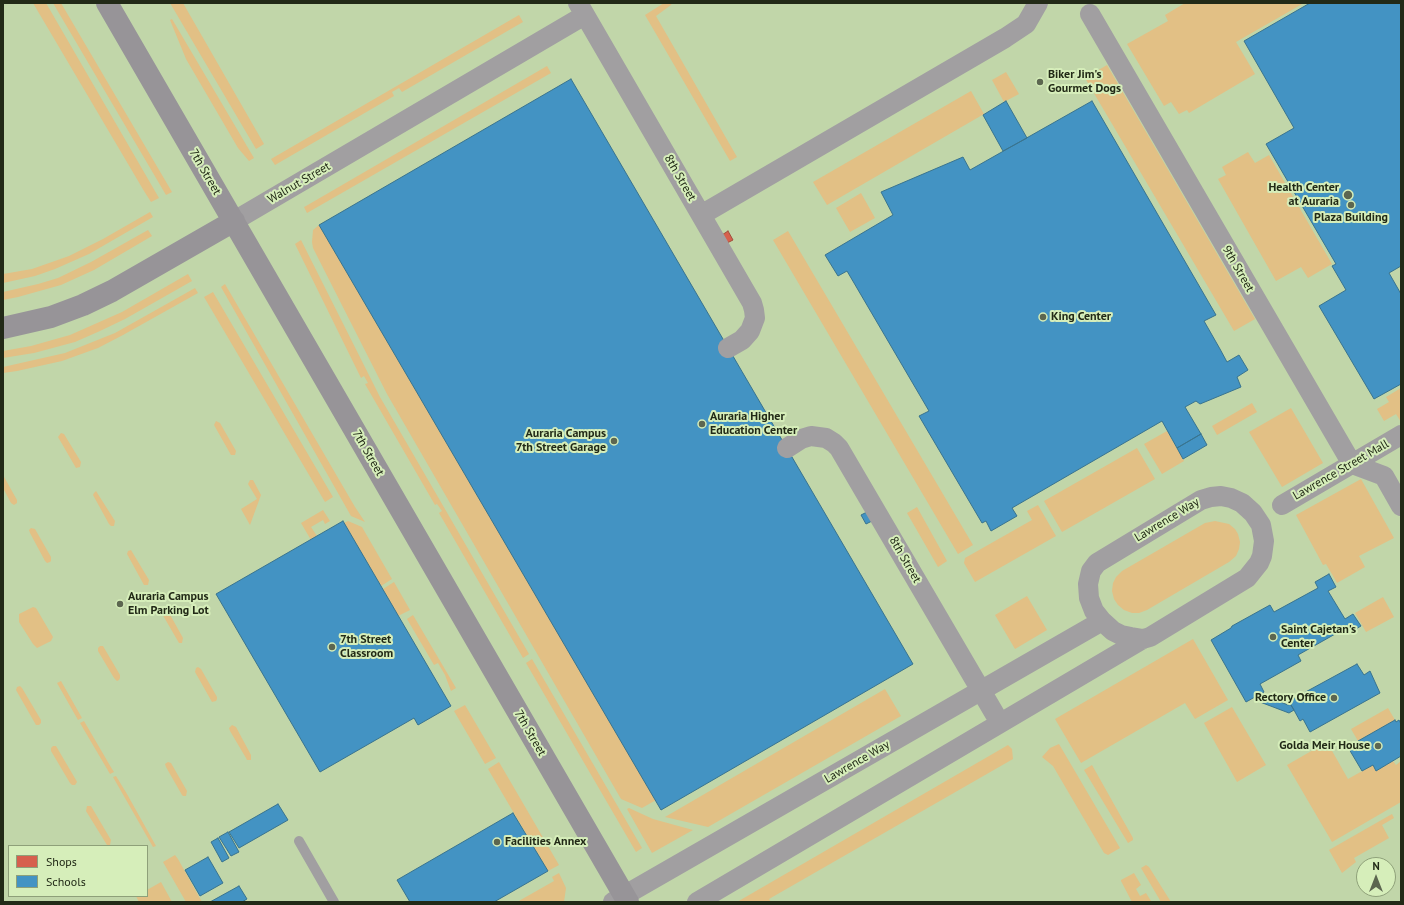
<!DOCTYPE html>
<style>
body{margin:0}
#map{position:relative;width:1404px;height:905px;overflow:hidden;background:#c8d5b9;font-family:"PT Sans",sans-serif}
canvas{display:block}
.frame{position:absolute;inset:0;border:4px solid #222a17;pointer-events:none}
.legend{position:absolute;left:8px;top:845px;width:140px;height:52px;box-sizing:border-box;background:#d6eeba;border:1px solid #8ea079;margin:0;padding:5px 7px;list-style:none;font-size:12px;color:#222a17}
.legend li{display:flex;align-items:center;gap:8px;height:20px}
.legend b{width:20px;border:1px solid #8ea079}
.north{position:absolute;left:1356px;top:857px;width:40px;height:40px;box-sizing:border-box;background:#d6eeba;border:1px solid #8ea079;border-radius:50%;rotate:0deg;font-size:11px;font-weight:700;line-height:16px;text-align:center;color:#222a17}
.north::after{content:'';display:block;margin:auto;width:14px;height:18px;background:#5c6650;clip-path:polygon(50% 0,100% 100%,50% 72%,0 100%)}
</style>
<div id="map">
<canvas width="1404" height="905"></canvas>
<div class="frame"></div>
<ul class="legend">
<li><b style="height:11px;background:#d6604d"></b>Shops</li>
<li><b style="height:11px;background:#4393c3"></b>Schools</li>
</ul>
<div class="north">N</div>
</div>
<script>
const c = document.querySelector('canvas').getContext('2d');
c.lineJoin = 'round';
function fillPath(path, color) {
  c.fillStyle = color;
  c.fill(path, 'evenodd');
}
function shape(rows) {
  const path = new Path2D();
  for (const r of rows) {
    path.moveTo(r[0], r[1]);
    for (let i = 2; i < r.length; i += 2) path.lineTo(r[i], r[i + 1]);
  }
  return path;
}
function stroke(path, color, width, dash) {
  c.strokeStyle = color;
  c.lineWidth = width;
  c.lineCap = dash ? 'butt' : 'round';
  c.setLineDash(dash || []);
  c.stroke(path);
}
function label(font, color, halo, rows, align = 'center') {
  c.font = font + ' "PT Sans",sans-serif';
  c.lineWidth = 4;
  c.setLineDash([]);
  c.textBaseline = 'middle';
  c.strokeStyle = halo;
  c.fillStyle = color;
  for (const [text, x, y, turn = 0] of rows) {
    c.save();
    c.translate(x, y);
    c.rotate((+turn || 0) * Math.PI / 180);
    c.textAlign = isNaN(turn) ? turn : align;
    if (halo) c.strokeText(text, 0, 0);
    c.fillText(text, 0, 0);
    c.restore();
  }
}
const built = shape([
 [3,3,1401,3,1401,902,3,902],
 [9,846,147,846,147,896,9,896],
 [1364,865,1388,865,1388,889,1364,889]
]);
const green = shape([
 [33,3,46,3,159,198,151,202,144,191],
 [53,3,61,3,172,192,166,195],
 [170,3,183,3,264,144,256,149],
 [664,3,672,3,671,5,656,16,737,157,730,161,645,15],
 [1185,3,1304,3,1236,42,1255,74,1189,113,1187,110,1179,114,1171,102,1164,106,1127,44,1168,21,1165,15],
 [519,15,523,22,402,92,399,88,392,92,394,96,275,165,271,159],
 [172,19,254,158,249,161,238,148,186,59,170,20],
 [1107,65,1255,319,1234,331,1085,78],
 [547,66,551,73,307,213,304,207,306,206],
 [1006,72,1019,94,1004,102,992,80],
 [971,91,984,114,827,205,813,182],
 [1248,152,1255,163,1269,155,1332,264,1308,278,1301,267,1276,281,1218,179,1226,175,1222,167],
 [861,193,875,218,850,232,836,208],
 [150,212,153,217,89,254,55,269,35,276,3,283,3,274,32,269,69,256,103,239],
 [319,225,656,800,642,808,621,799,387,394,313,248,312,242,313,230],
 [148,230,152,236,94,270,61,285,18,297,3,300,3,292,38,284,58,278,91,262],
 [788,231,973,545,958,554,773,240],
 [301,240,380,397,529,654,523,658,439,513,442,511,437,504,435,505,365,384,368,383,364,376,361,378,295,244],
 [188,274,192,281,125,319,100,331,75,342,34,353,3,358,3,351,31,346,70,335,122,312],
 [225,284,355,507,365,522,351,516,221,287],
 [195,288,198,293,123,335,98,348,62,361,17,371,3,373,3,367,65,353,115,333],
 [213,292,333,497,325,502,204,297],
 [1401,388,1401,422,1396,414,1384,421,1377,409,1389,402,1386,397],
 [1252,403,1257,412,1217,435,1212,426],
 [1291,408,1323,463,1282,487,1249,432],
 [216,421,220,423,236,451,235,455,231,455,214,425],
 [1167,431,1184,461,1162,474,1144,444],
 [61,433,64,434,81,462,80,467,76,468,58,437],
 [1137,448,1155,479,1062,532,1044,501],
 [3,475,17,500,17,503,14,505,11,503,3,488],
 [1361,479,1394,538,1359,556,1365,567,1337,583,1326,564,1323,565,1296,515],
 [250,480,253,480,261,495,250,525,241,509,257,499,248,484],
 [96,491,115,521,114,526,111,526,109,524,93,495,94,493],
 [1038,505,1056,536,975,582,964,563,965,558,1032,520,1027,511],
 [917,507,947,561,938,567,907,513],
 [323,510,330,521,325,524,323,520,311,527,317,536,311,540,301,523],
 [348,521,362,527,392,579,381,586,344,523],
 [1215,521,1229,524,1235,529,1238,534,1240,542,1239,549,1236,556,1229,562,1147,610,1139,613,1132,613,1124,610,1118,605,1114,599,1112,591,1113,583,1116,577,1122,571,1205,523],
 [31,528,35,529,51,557,51,561,50,562,47,563,45,561,30,533,29,530],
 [131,550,149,580,148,585,144,585,127,554,128,551],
 [394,582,410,610,398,616,383,589],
 [1027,596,1047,630,1015,649,995,615],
 [1383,597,1394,617,1366,632,1355,613],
 [33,607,36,608,53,637,51,641,37,648,33,644,19,622,19,614],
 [165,609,168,611,183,638,182,643,179,643,161,612,162,610],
 [413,615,456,688,451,691,445,675,438,663,434,665,407,619],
 [1193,639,1228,700,1195,719,1185,703,1081,763,1055,719],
 [100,646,103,646,120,675,120,678,119,680,117,681,114,678,98,651,98,648],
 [532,659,642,848,636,852,526,663],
 [198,667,201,669,217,697,217,699,216,701,212,702,195,672,196,668],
 [61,681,82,718,78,720,57,683],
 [20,686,22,688,41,720,41,723,39,725,36,725,16,690,17,687],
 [885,689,901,716,708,827,665,817],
 [465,705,496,758,485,764,454,711],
 [1232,707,1266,765,1237,782,1204,723],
 [1388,708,1395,720,1358,741,1351,729],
 [84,721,112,769,114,772,110,774,80,723],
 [232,725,236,727,251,755,251,760,247,760,246,758,230,731,229,728],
 [1327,742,1348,779,1373,765,1376,771,1393,761,1396,765,1401,761,1401,802,1332,842,1287,765],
 [1059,744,1120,848,1108,855,1104,853,1053,766,1042,757,1050,748],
 [1008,745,1012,749,1013,759,769,899,771,902,737,902],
 [53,746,56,746,76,780,77,782,75,785,72,785,70,783,51,751,51,748],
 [168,762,171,763,187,791,186,796,183,796,182,795,166,767,165,764],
 [499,762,559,865,548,871,488,769],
 [1092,765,1133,838,1133,840,1128,843,1084,770],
 [116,776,127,794,156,846,153,847,113,777],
 [87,806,91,806,111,840,110,845,107,845,86,811],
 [629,808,653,819,693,830,652,853,627,809],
 [1392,814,1394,818,1382,825,1389,838,1354,858,1356,862,1342,873,1329,850],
 [175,855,178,859,202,902,186,902,163,862],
 [1146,865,1149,867,1171,902,1161,902,1141,868],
 [559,873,566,888,564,902,517,902,554,881,552,877],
 [1134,873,1141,885,1136,889,1140,896,1146,893,1151,901,1149,902,1132,902,1121,881,1121,880],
 [161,882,172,902,139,902,136,896,147,896,147,890]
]);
const shops = shape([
 [728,231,733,240,727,243,722,235,728,231]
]);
const schools = shape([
 [1310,3,1401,3,1401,266,1389,273,1401,294,1401,384,1374,399,1319,306,1346,290,1332,266,1336,264,1266,144,1294,128,1244,41,1310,3],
 [571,79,913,664,661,810,319,225,571,79],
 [1006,101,1027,138,1003,151,983,115,1006,101],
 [1092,101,1216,315,1204,321,1220,349,1227,362,1239,355,1248,370,1237,377,1241,387,1200,404,1196,401,1185,407,1201,434,1177,448,1162,421,1012,508,1017,516,991,531,986,521,982,523,919,416,929,411,847,271,838,276,825,255,893,215,881,192,963,157,970,170,1092,101],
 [1201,434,1207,445,1183,459,1177,448,1201,434],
 [867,512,872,521,866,524,861,515,867,512],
 [343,521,451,706,418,725,414,718,320,772,216,594,343,521],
 [1329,574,1336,587,1328,591,1345,619,1353,614,1361,626,1347,634,1344,629,1298,655,1301,661,1260,684,1264,692,1246,702,1211,640,1231,628,1232,626,1270,605,1274,612,1318,588,1315,582,1329,574],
 [1357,664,1364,675,1370,671,1380,693,1310,732,1303,719,1300,721,1289,701,1357,664],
 [1263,693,1265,696,1288,705,1290,704,1294,710,1289,713,1260,702,1257,696,1263,693],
 [1395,720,1396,722,1399,720,1401,724,1401,756,1376,771,1373,765,1362,771,1349,749,1359,743,1358,741,1395,720],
 [278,804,288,820,239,848,229,832,278,804],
 [513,813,548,871,494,902,410,902,397,880,513,813],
 [228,832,239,852,231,856,219,837,228,832],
 [218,838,229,858,222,862,211,842,218,838],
 [208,857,223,883,200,896,185,870,208,857],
 [239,886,247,899,242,902,210,902,239,886]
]);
const lane = shape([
 [299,841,334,902]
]);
const street = shape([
 [578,3,752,303,754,310,755,318,750,331,742,340,728,348],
 [1090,14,1352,464,1384,476,1401,506],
 [701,215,1005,38,1026,24,1038,3],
 [234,221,585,15],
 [787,448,801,439,811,436,826,438,834,443,839,448,1000,723],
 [1282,505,1401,435],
 [613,902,1102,621],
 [697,902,1143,639,1150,637,1247,578,1259,563,1262,556,1264,541,1261,525,1253,513,1242,503,1231,498,1221,496,1211,497,1201,500,1097,563,1091,571,1088,584,1089,598,1094,611,1102,621,1113,631,1121,635,1131,637,1143,639]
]);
const secondary = shape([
 [107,3,628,902],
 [3,328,51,317,83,305,112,291,234,221]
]);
const markers = [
 [1040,82,4,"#5c6650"],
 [1348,195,5,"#5c6650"],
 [1351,205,4,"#5c6650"],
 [1043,317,4,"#5c6650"],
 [702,424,4,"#5c6650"],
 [614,441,4,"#5c6650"],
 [120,604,4,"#5c6650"],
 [1273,637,4,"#5c6650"],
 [332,647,4,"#5c6650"],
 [1334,698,4,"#5c6650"],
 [1378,746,4,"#5c6650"],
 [497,842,4,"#5c6650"]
];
const poiNames = [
 ["Biker Jim's",1048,75],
 ["Gourmet Dogs",1048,89],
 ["Health Center",1339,188,"right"],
 ["at Auraria",1339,202,"right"],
 ["Plaza Building",1351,218,"center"],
 ["King Center",1051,317],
 ["Auraria Higher",710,417],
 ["Education Center",710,431],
 ["Auraria Campus",606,434,"right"],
 ["7th Street Garage",606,448,"right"],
 ["Auraria Campus",128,597],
 ["Elm Parking Lot",128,611],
 ["Saint Cajetan's",1281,630],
 ["Center",1281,644],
 ["7th Street",340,640],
 ["Classroom",340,654],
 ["Rectory Office",1326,698,"right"],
 ["Golda Meir House",1370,746,"right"],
 ["Facilities Annex",505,842]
];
const streetNames = [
 ["7th Street",205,172,60],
 ["8th Street",680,178,60],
 ["Walnut Street",299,183,-30],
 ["9th Street",1238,269,60],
 ["7th Street",368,453,60],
 ["Lawrence Street Mall",1341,470,-30],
 ["Lawrence Way",1167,520,-31],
 ["8th Street",905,560,60],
 ["7th Street",530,733,60],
 ["Lawrence Way",857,762,-30]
];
fillPath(built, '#c1d6a9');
fillPath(green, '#e2c085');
fillPath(shops, '#d6604d');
stroke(shops, '#a0503d', 1);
fillPath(schools, '#4393c3');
stroke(schools, '#39748f', 1);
stroke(lane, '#a19fa1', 10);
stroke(street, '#a19fa1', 20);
stroke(secondary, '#979498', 22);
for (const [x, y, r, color] of markers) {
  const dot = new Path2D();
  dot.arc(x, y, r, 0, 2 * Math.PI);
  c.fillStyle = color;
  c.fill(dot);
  stroke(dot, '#d6eeba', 1.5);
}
label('bold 12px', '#222a17', '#d6eeba', poiNames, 'left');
label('12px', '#222a17', '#d6eeba', streetNames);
</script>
